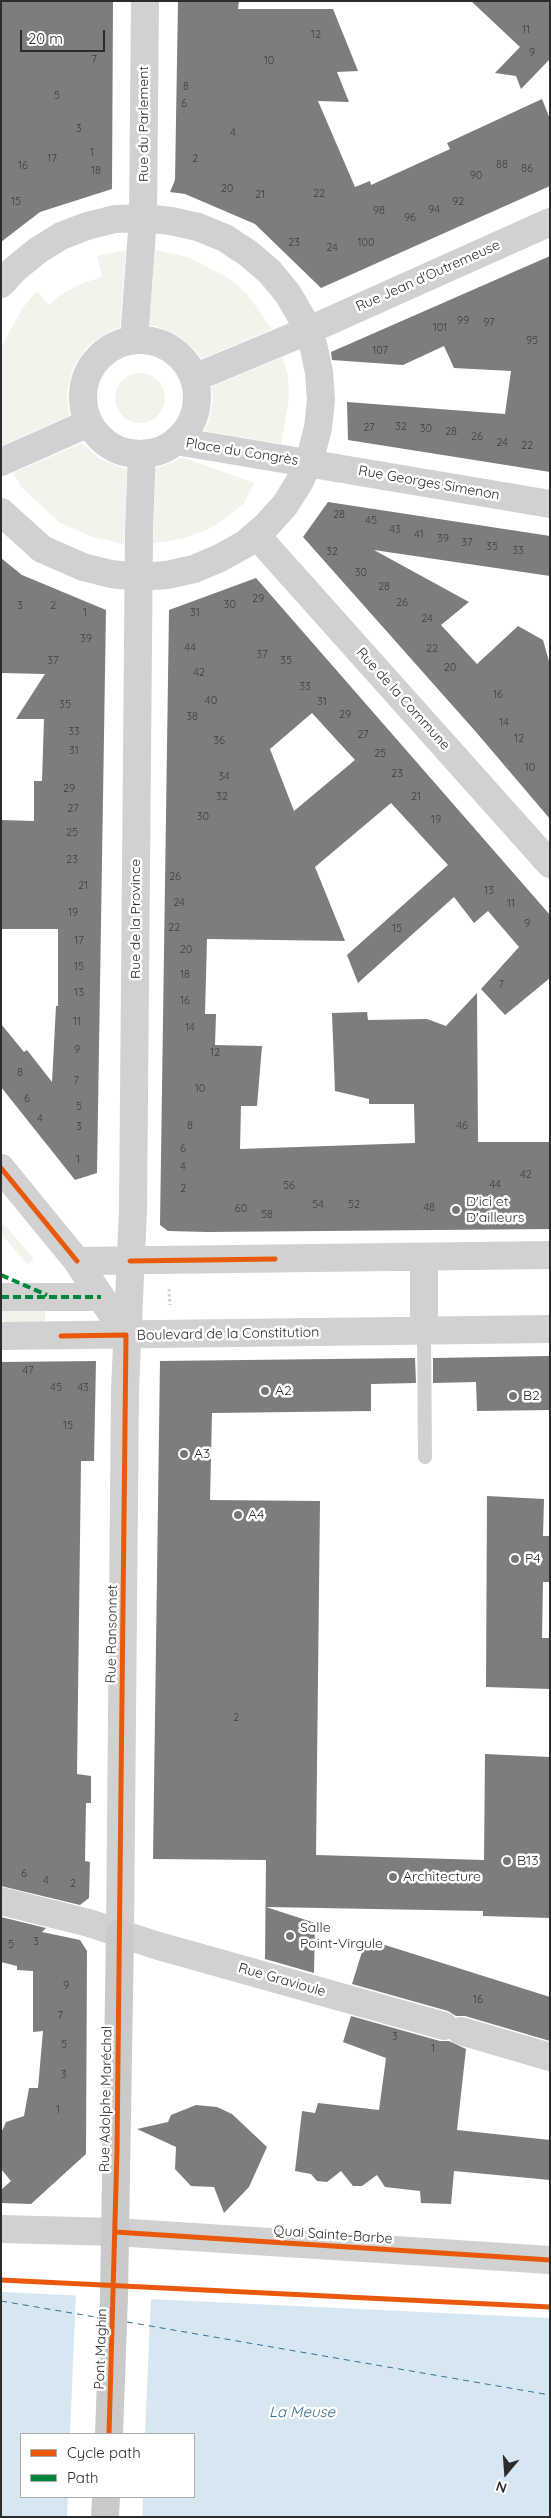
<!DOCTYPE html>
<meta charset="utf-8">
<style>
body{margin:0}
#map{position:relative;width:551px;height:2518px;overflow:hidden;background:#fff;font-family:Quicksand,sans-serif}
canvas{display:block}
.frame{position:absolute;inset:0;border:2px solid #2c2c2c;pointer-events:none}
.legend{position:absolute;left:20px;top:2433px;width:175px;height:65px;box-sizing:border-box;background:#fff;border:1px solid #ababab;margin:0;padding:6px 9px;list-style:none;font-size:15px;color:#2c2c2c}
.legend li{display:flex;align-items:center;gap:10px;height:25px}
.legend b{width:25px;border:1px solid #ababab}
.north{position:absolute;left:481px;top:2448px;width:50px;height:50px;-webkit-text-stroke:4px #fff;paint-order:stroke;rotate:198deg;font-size:14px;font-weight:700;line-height:20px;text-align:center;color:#2c2c2c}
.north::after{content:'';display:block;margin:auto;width:18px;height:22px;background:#2c2c2c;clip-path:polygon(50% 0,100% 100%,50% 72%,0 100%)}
.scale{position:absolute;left:20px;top:30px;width:85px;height:22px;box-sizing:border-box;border:2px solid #2c2c2c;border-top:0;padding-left:6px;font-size:15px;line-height:18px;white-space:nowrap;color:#2c2c2c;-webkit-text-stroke:4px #fff;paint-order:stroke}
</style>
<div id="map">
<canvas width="551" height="2518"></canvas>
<div class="frame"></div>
<ul class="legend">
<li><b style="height:6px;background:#e8590c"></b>Cycle path</li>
<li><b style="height:6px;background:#00873e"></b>Path</li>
</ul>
<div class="north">N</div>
<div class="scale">20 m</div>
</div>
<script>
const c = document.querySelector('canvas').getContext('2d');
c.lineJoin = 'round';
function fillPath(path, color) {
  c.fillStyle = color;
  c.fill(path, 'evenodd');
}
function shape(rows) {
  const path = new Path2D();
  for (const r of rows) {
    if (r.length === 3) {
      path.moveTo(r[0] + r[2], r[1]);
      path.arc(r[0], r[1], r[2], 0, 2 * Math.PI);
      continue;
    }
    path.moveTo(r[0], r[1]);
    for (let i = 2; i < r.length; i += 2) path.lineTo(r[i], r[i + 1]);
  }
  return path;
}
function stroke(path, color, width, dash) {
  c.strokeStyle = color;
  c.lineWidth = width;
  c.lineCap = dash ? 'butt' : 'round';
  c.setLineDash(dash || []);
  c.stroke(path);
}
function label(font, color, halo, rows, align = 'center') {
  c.font = font + ' Quicksand,sans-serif';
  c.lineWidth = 5;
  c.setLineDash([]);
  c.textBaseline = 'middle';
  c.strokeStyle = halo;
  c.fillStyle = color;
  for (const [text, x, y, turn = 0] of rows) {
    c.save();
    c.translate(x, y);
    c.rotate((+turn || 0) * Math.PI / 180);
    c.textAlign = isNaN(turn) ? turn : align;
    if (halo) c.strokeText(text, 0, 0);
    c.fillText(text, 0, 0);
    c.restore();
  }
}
const green = shape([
 [126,250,120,328,109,331,88,346,73,367,67,392,69,416,1,446,1,347,22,309,37,291,49,305,60,295,80,284,102,277,97,256],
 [155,250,188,257,230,279,247,294,272,329,201,359,197,352,179,336,156,326,149,326],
 [283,357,288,376,289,399,281,444,204,431,209,421,213,397,211,387],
 [140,398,25],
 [82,443,100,459,127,469,124,544,93,537,60,523,21,487,13,473],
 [182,457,254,483,244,503,226,518,207,530,185,538,153,544,156,468,176,461],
 [4,1224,34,1259,27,1264,1,1234,1,1226],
 [1,1306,45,1306,45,1328,21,1328,1,1320]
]);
const water = shape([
 [1,2292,550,2318,550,2517,1,2517],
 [21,2434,194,2434,194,2497,21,2497]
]);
const pier = shape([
 [76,2293,151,2297,145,2434,70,2434],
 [68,2497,143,2497,142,2517,67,2517]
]);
const ferry = shape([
 [1,2301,101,2318],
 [127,2322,550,2395]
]);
const building = shape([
 [1,1,113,1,112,189,40,212,1,242],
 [178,1,239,1,238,9,333,9,358,71,337,72,349,102,318,101,355,187,370,181,371,185,450,149,447,143,542,99,550,119,550,186,321,288,255,224,185,194,170,192,175,180],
 [471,1,550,1,550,59,521,89,516,76,495,73,520,47],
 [550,256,550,472,348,440,347,402,505,414,511,371,454,368,444,346,403,365,332,360,331,352],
 [328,502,550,536,550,576,374,550,469,602,441,625,477,664,518,626,543,640,550,665,550,819,476,732,303,537],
 [1,558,22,575,106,610,97,1173,75,1180,1,1087,1,1024,24,1052,27,1050,52,1082,56,1006,58,1006,58,929,1,929,1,820,34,821,34,781,42,781,44,719,16,719,45,674,1,673],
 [256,578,550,915,550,978,505,1015,481,989,519,947,488,911,474,923,454,897,358,983,347,955,448,865,391,803,315,867,345,941,207,939,205,1014,216,1014,215,1045,262,1046,257,1106,241,1106,240,1149,415,1143,414,1104,369,1104,369,1099,335,1091,332,1013,367,1012,368,1020,427,1019,446,1026,477,993,478,1142,550,1142,550,1229,208,1232,168,1231,160,1225,169,610],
 [312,713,355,760,294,811,270,749],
 [550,1356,550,1410,477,1411,476,1382,433,1383,433,1358],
 [415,1358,416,1383,371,1384,371,1411,212,1413,210,1500,320,1501,316,1855,484,1860,485,1754,550,1757,550,1918,483,1916,483,1911,266,1907,315,1923,314,1973,265,1959,266,1860,153,1859,160,1361],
 [96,1361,94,1461,81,1461,77,1774,91,1776,91,1803,86,1803,85,1861,90,1862,89,1898,80,1905,1,1886,1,1362],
 [487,1496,544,1499,543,1536,550,1536,550,1582,543,1582,542,1638,550,1638,550,1689,486,1687],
 [1,1917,46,1928,42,1932,80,1940,87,1951,86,2154,31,2204,1,2203,1,2190,11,2181,1,2169,1,2133,6,2122,24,2116,29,2088,38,2088,43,2031,33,2032,33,1971,17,1970,17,1966,1,1962],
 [366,1939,550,1997,550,2041,465,2016,456,2016,448,2011,352,1984],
 [351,2016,440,2041,449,2041,466,2049,457,2130,550,2140,550,2180,454,2171,451,2204,421,2203,420,2191,385,2187,377,2175,362,2186,353,2186,341,2171,327,2182,317,2181,311,2174,295,2171,302,2111,315,2113,318,2103,379,2110,386,2058,343,2042],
 [196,2105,217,2107,232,2114,267,2147,249,2187,224,2213,214,2187,191,2186,175,2169,176,2147,137,2129,168,2122,171,2115]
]);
const path = shape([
 [169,1289,170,1305]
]);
const lane = shape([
 [424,1331,425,1457]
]);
const street = shape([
 [1,284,15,269,37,251,61,236,87,226,115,219,143,218,171,221,198,227,225,238,249,254,270,272,288,294,302,318,313,344,319,372,321,400,318,428,311,455,300,481,285,505,266,526,245,544,220,558,194,569,167,575,138,577,111,574,83,567,42,549,1,512],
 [140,397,57],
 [134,340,143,218,145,1],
 [194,378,307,331,550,222],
 [176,441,550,504],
 [1,462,89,423],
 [256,535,550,864],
 [1,1168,77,1261,126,1335],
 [424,1258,424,1331],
 [77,1261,550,1255],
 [1,1297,101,1297],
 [1,1336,550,1329],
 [1,1901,89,1923,155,1945,444,2026],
 [120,1933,125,1390,133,1210,139,529,142,454],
 [461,2031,550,2057],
 [1,2229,115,2232,550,2260]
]);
const secondary = shape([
 [109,2434,114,2297,120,1933],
 [105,2517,106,2497]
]);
const quiet = shape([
 [1,1275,47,1295],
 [1,1297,101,1297]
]);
const cycleway = shape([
 [1,1168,77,1261],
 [130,1261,275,1259],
 [61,1336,126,1335,117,2150,109,2434],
 [115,2232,550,2260],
 [1,2280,550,2307]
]);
const markers = [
 [456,1210,5,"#767676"],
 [265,1391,5,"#767676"],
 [513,1396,5,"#767676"],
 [184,1454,5,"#767676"],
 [238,1515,5,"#767676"],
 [515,1559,5,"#767676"],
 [507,1861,5,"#767676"],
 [393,1877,5,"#767676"],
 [290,1936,5,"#767676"]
];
const numberNames = [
 ["11",526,30],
 ["12",316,35],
 ["9",532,53],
 ["7",94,60],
 ["10",269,61],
 ["8",186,87],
 ["5",57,96],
 ["6",184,104],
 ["3",79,129],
 ["4",233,133],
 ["1",92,153],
 ["17",52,159],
 ["2",195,159],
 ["88",502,165],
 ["16",23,166],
 ["86",527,169],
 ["18",96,171],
 ["90",476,176],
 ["20",227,189],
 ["22",319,194],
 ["21",260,195],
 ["15",16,202],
 ["92",458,202],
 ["94",434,210],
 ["98",379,211],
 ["96",410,218],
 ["23",294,243],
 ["100",366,243],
 ["24",332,248],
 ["99",463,321],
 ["97",489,323],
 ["101",440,328],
 ["95",532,341],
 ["107",380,351],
 ["32",401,427],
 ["27",369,428],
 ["30",426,429],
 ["28",451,432],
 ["26",477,437],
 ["24",502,443],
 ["22",527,446],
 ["28",339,515],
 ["45",371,521],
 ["43",395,530],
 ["41",419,535],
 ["39",443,539],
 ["37",467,543],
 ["35",492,547],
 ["33",518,551],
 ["32",332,552],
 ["30",361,573],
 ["28",384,587],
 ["29",258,599],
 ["26",402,603],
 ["30",230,605],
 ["3",20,606],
 ["2",53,606],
 ["1",85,613],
 ["31",195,613],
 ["24",427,619],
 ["39",86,639],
 ["44",190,648],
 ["22",432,649],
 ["37",262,655],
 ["37",53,661],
 ["35",286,661],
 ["20",450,668],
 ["42",199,673],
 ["33",305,687],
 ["16",498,695],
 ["40",211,701],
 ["31",322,702],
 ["35",65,705],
 ["29",345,715],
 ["38",192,717],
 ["14",504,723],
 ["33",74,732],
 ["27",363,735],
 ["12",519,739],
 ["36",219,741],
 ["31",74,751],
 ["25",380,754],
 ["10",530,768],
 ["23",397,774],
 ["34",224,777],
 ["29",69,789],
 ["32",222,797],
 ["21",416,797],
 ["27",73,809],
 ["30",203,817],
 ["19",436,820],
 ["25",72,833],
 ["23",72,860],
 ["26",175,877],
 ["21",83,886],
 ["13",489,891],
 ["24",179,903],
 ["11",511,904],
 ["19",73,913],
 ["9",527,924],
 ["22",174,928],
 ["15",397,929],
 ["17",79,941],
 ["20",186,950],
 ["15",79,967],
 ["18",185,975],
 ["7",501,985],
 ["13",79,993],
 ["16",185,1001],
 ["11",77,1022],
 ["14",190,1028],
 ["9",77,1050],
 ["12",215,1053],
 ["8",20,1073],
 ["7",76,1081],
 ["10",200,1089],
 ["6",27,1099],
 ["5",79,1107],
 ["4",40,1119],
 ["8",190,1126],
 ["46",462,1126],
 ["3",79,1127],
 ["6",183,1149],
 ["1",78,1160],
 ["4",183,1167],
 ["42",526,1175],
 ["44",495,1185],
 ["56",289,1186],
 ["2",183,1189],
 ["54",318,1205],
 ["52",354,1205],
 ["48",429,1208],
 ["60",241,1209],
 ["58",267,1215],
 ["47",28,1371],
 ["45",56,1388],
 ["43",83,1388],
 ["15",68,1426],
 ["2",236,1718],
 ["6",24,1874],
 ["4",46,1881],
 ["2",73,1884],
 ["3",36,1942],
 ["5",11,1945],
 ["9",66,1986],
 ["16",478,2000],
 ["7",60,2016],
 ["3",395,2037],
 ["5",64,2045],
 ["1",433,2049],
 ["3",64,2075],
 ["1",58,2110]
];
const streetNames = [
 ["Rue du Parlement",144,124,-90],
 ["Rue Jean d'Outremeuse",428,276,-24],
 ["Place du Congrès",242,452,9],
 ["Rue Georges Simenon",429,483,10],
 ["Rue de la Commune",403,699,48],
 ["Rue de la Province",136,919,-90],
 ["Boulevard de la Constitution",228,1334,-1],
 ["Rue Ransonnet",112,1634,-89],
 ["Rue Gravioule",282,1980,16],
 ["Rue Adolphe Maréchal",106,2099,-89],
 ["Quai Sainte-Barbe",333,2235,4],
 ["Pont Maghin",101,2349,-88]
];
const poiNames = [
 ["D'ici et",466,1202],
 ["D'ailleurs",466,1218],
 ["A2",275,1391],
 ["B2",523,1396],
 ["A3",194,1454],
 ["A4",248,1515],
 ["P4",525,1559],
 ["B13",517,1861],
 ["Architecture",403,1877],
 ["Salle",300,1928],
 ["Point-Virgule",300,1944]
];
const waterNames = [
 ["La Meuse",302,2412]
];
fillPath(green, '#f0f4ea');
fillPath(water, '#d6e7f2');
fillPath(pier, '#fff');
stroke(ferry, '#386f91', 1, [6, 5]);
fillPath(building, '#7d7d7d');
stroke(path, '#d1d1d1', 3, [2.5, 2.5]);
stroke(lane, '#d1d1d1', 14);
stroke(street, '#d1d1d1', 28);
stroke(secondary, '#cacaca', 28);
stroke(quiet, '#00873e', 4, [8, 4]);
stroke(cycleway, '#e8590c', 5);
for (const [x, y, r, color] of markers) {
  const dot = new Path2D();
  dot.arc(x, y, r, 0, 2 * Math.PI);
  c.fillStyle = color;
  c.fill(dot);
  stroke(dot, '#fff', 2);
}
label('11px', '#404040', null, numberNames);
label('14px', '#2c2c2c', '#fff', streetNames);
label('14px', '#2c2c2c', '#fff', poiNames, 'left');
label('italic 15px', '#386f91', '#fff', waterNames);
</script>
